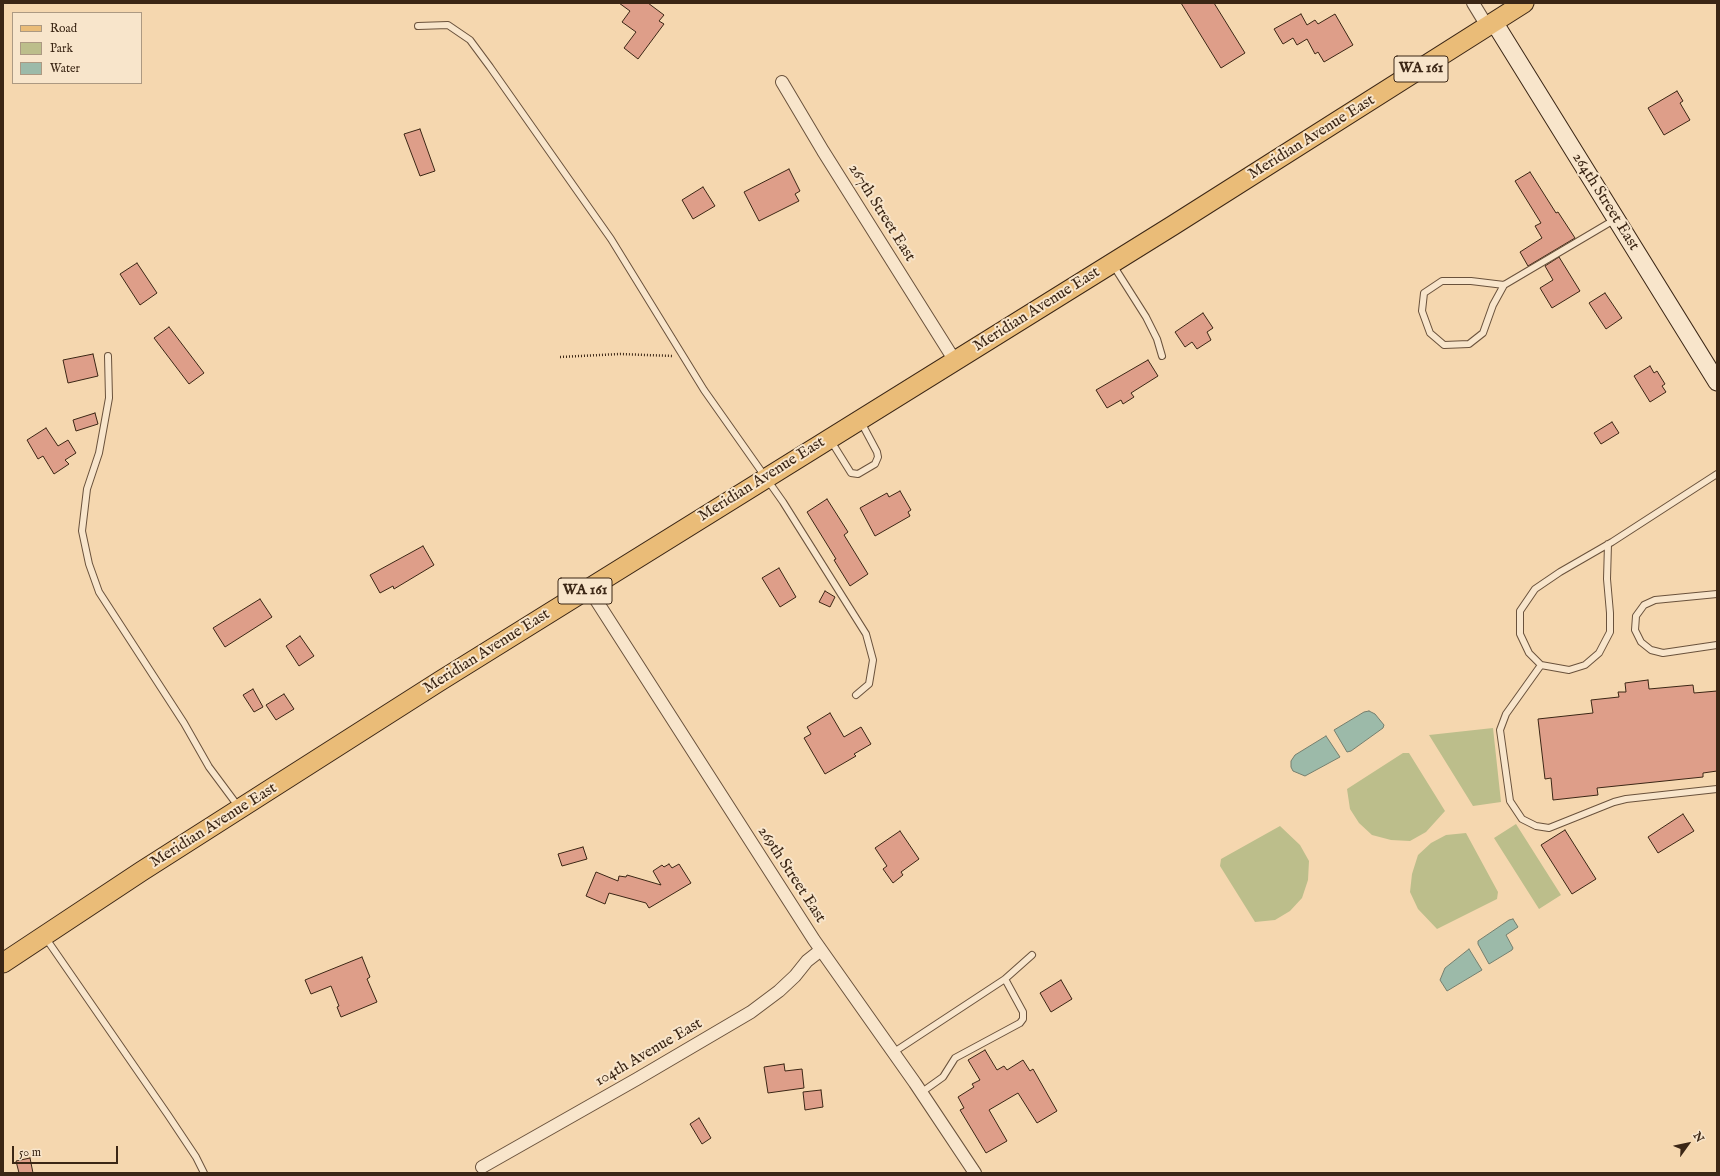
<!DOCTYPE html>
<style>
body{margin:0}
#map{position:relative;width:1720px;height:1176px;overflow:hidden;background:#f5d7af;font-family:"IM FELL English",serif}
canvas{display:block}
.frame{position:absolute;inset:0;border:4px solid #3b2615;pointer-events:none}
.legend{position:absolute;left:12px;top:12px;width:130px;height:72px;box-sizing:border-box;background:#f8e5cb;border:1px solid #ac9982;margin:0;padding:5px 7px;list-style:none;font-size:12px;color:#3b2615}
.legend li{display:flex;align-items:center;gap:8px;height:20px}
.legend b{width:20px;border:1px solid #ac9982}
.north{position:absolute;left:1668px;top:1124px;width:40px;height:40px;-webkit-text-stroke:3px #f8e5cb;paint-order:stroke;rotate:57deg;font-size:11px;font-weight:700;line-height:16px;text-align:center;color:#3b2615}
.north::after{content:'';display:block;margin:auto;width:14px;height:18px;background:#3b2615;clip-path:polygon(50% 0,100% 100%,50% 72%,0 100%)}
.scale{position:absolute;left:12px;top:1146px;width:106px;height:18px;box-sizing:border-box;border:2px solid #3b2615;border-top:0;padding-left:5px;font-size:12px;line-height:14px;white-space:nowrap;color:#3b2615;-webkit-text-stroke:3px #f8e5cb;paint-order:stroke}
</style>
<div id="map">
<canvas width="1720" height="1176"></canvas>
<div class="frame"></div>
<ul class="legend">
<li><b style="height:5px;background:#eabc78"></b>Road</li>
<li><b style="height:11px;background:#bcbe8b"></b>Park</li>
<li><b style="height:11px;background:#9cbaa9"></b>Water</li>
</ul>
<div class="north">N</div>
<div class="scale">50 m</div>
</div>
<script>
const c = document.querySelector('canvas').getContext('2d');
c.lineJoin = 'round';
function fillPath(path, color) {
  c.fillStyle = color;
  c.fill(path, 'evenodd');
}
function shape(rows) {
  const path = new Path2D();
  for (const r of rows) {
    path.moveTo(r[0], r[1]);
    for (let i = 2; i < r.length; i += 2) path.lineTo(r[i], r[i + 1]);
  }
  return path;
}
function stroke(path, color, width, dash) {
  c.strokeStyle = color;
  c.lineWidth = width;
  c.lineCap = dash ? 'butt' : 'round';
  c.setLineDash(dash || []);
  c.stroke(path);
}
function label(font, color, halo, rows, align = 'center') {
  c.font = font + ' "IM FELL English",serif';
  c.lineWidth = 4;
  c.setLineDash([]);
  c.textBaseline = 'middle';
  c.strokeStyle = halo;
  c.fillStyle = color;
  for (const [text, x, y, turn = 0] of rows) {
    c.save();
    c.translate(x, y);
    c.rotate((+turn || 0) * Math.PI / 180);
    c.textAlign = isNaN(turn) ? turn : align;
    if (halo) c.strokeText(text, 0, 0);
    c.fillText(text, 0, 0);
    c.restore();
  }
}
const green = shape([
 [1493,728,1501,802,1473,806,1429,735],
 [1403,753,1409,753,1445,811,1426,832,1410,841,1391,840,1372,835,1359,823,1350,809,1347,789],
 [1516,824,1561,895,1539,909,1494,838],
 [1280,826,1300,845,1309,861,1308,880,1302,898,1290,911,1275,920,1255,922,1220,866,1221,859],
 [1466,833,1498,892,1497,899,1437,929,1418,909,1410,892,1412,874,1418,855,1431,843,1446,835]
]);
const water = shape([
 [1369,711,1375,714,1384,725,1383,728,1351,751,1347,752,1334,730,1364,712,1369,711],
 [1326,736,1340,757,1305,776,1293,771,1291,767,1291,761,1295,755,1326,736],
 [1513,919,1518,927,1506,935,1513,948,1512,950,1489,964,1478,944,1478,941,1509,920,1513,919],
 [1469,949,1482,970,1447,991,1440,980,1445,968,1469,949]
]);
const building = shape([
 [619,3,648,3,664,15,659,21,664,24,638,59,624,48,636,32,622,22,630,11,619,3],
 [1181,3,1214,3,1245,53,1221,68,1181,3],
 [1301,14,1307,25,1315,20,1318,24,1335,14,1353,45,1324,62,1318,52,1315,54,1307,39,1297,45,1293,38,1283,44,1274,29,1301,14],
 [1677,91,1683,101,1680,103,1690,120,1664,135,1648,108,1677,91],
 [420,129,435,171,420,176,404,134,420,129],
 [789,169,800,191,795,194,799,201,759,221,744,192,789,169],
 [1530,172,1556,213,1558,212,1575,238,1528,266,1520,252,1542,238,1535,226,1541,223,1515,181,1530,172],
 [703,187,715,206,693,219,682,200,703,187],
 [1559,257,1580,291,1552,308,1540,288,1553,280,1545,266,1559,257],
 [137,263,157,293,140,305,120,274,137,263],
 [1605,293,1622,318,1606,329,1589,303,1605,293],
 [1203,313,1213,328,1207,332,1211,340,1197,349,1192,342,1185,347,1175,332,1203,313],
 [169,327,204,373,189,384,154,338,169,327],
 [93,354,98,376,68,383,63,360,93,354],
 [1148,360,1158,376,1131,393,1134,397,1123,404,1121,400,1107,408,1096,390,1148,360],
 [1650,366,1654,373,1657,371,1665,384,1662,386,1666,392,1650,402,1634,376,1650,366],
 [95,413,98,424,76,431,73,420,95,413],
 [1612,422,1619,433,1601,444,1594,433,1612,422],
 [46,428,58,446,68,440,76,453,65,460,69,464,54,474,43,456,38,459,27,440,46,428],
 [900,491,911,510,908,512,910,516,875,536,860,508,887,493,889,497,900,491],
 [827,499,848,532,844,535,868,574,850,586,834,560,836,559,807,512,827,499],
 [423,546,434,565,394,589,393,586,380,593,370,575,423,546],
 [779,568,796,597,780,607,762,578,779,568],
 [825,591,835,597,830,607,819,602,825,591],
 [260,599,272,617,225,647,213,628,260,599],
 [300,636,314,656,299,666,286,646,300,636],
 [1648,680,1649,689,1693,685,1694,693,1717,691,1717,771,1703,773,1703,777,1597,788,1598,795,1553,800,1551,778,1545,779,1538,719,1593,713,1591,700,1619,697,1618,692,1626,692,1625,683,1648,680],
 [253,689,263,707,254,712,243,695,253,689],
 [284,694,294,709,276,720,266,705,284,694],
 [830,713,844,737,861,727,871,744,854,754,856,756,825,774,804,738,811,734,807,727,830,713],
 [1683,814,1694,831,1658,853,1648,837,1683,814],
 [1565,830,1596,879,1572,894,1541,845,1565,830],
 [900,831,919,859,901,872,903,875,893,883,883,869,887,866,875,848,900,831],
 [583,847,587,859,562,866,558,854,583,847],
 [669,864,672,868,679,864,691,883,649,908,646,903,609,893,605,904,586,896,596,872,618,881,619,876,626,877,627,875,661,885,653,871,662,865,664,867,669,864],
 [362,957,370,977,367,979,377,1002,341,1017,337,1007,339,1006,331,986,311,994,305,980,362,957],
 [1061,980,1072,999,1051,1012,1040,993,1061,980],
 [985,1050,997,1070,1004,1066,1007,1070,1023,1060,1030,1071,1033,1069,1057,1111,1037,1123,1018,1093,989,1110,1007,1141,986,1153,960,1110,964,1108,958,1097,974,1087,972,1084,980,1080,968,1060,985,1050],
 [784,1064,785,1071,802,1069,804,1088,768,1093,764,1067,784,1064],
 [821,1090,823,1107,805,1110,803,1092,821,1090],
 [699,1118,711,1138,702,1144,690,1124,699,1118],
 [30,1158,33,1173,19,1173,16,1161,30,1158]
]);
const path = shape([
 [560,357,620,354,673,356]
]);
const lane = shape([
 [418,26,448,25,470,40,490,67,611,239,704,390,783,502,866,634,873,660,869,684,856,695],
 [1113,265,1146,317,1157,339,1162,356],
 [1504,285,1493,305,1483,333,1469,344,1444,345,1430,333,1422,311,1424,293,1442,281,1471,281,1504,285,1614,220],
 [108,356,109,398,99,453,87,489,82,531,89,564,99,592,184,723,209,767,238,806],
 [831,441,851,473,858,474,875,464,878,457,877,452,861,422],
 [1717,474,1612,542,1560,572,1535,589,1520,611,1520,634,1529,653,1541,665,1506,714,1500,730,1510,801,1522,819,1536,826,1549,828,1614,802,1626,799,1717,789],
 [1717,594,1655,600,1644,605,1636,616,1635,630,1641,642,1651,650,1663,653,1717,645],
 [1541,665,1569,670,1585,665,1599,653,1610,632,1610,613,1607,579,1608,544],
 [45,937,168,1115,196,1157,204,1173],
 [894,1052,1005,979,1032,955],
 [922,1092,943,1077,955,1058,1020,1023,1023,1019,1023,1012,1005,979]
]);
const street = shape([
 [1473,3,1487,26],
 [782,82,823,151,955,361],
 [589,589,814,940,915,1083,975,1173],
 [482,1167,637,1079,751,1012,779,991,795,976,807,961,821,950]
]);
const secondary = shape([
 [1494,22,1717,382]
]);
const primary = shape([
 [3,963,142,871,440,681,1172,226,1524,3]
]);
const shields = [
 [1421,69,54],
 [585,591,54]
];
const shieldNames = [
 ["WA 161",1421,69],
 ["WA 161",585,591]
];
const streetNames = [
 ["Meridian Avenue East",1312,138,-32],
 ["264th Street East",1605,202,58],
 ["267th Street East",881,213,58],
 ["Meridian Avenue East",1037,310,-32],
 ["Meridian Avenue East",762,480,-32],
 ["Meridian Avenue East",487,652,-32],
 ["Meridian Avenue East",214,826,-32],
 ["269th Street East",791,875,57],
 ["104th Avenue East",649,1053,-30]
];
fillPath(green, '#bcbe8b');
fillPath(water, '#9cbaa9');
stroke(water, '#757f6e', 1);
fillPath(building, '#de9e89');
stroke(building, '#3b2615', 1);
stroke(lane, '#6a523c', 8);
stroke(street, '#6a523c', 14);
stroke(secondary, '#3b2615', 19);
stroke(primary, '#3b2615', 21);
stroke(path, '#3b2615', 2.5, [1, 2]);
stroke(lane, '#f8e5cb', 6);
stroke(street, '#f8e5cb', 12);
stroke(secondary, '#f8e5cb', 17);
stroke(primary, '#eabc78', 19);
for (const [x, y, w] of shields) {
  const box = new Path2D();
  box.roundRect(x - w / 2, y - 13, w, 26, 3);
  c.fillStyle = '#f8e5cb';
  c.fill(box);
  stroke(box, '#3b2615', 1);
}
label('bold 15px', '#3b2615', null, shieldNames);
label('16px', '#3b2615', '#f8e5cb', streetNames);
</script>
